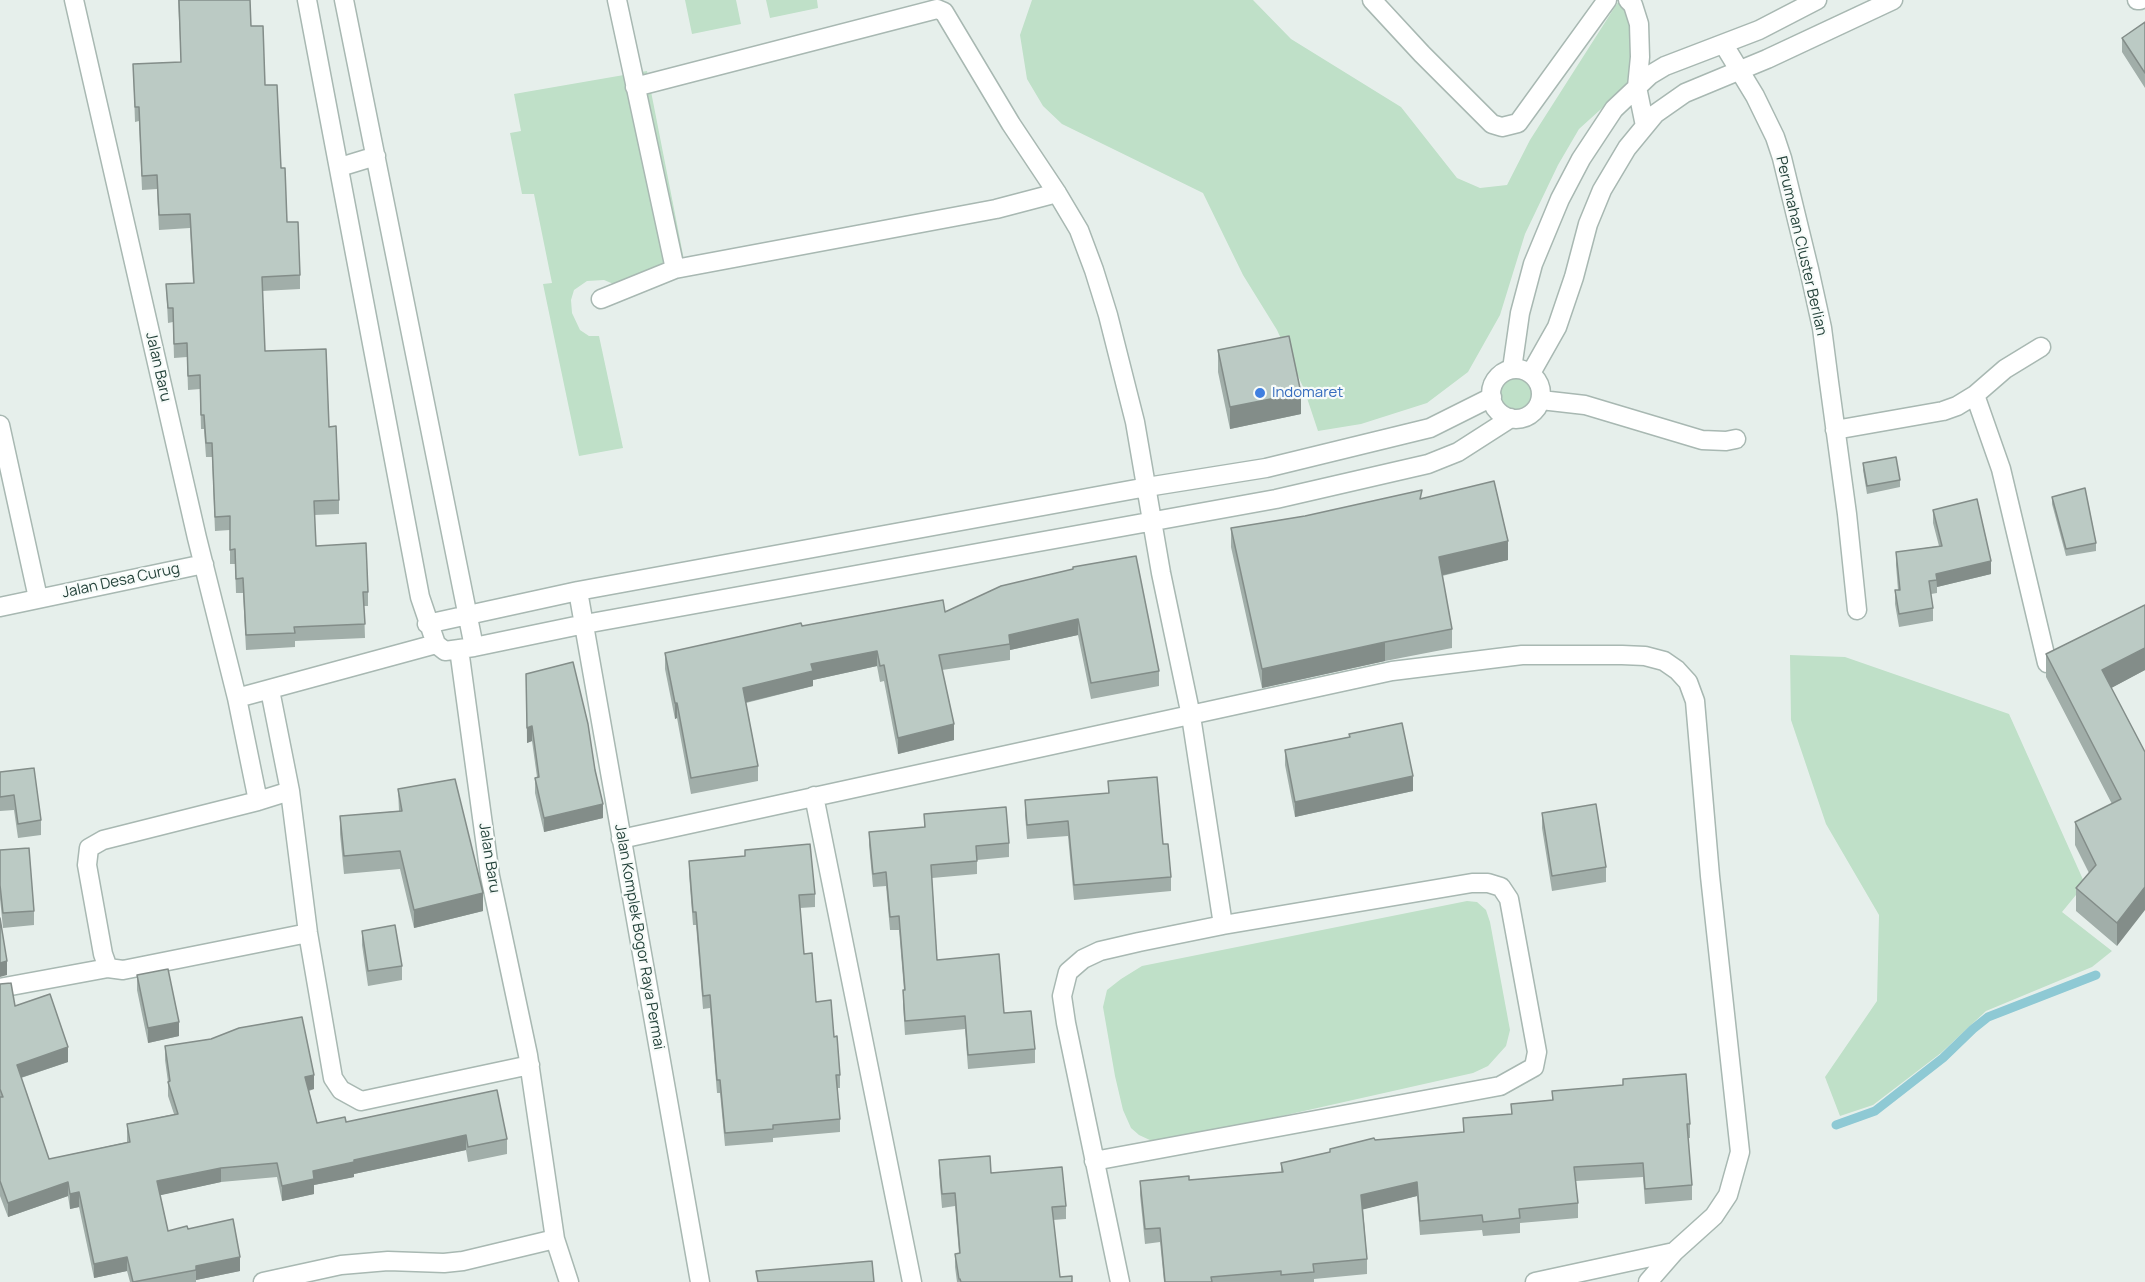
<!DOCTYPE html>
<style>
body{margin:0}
canvas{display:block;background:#e6efeb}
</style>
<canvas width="2145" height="1282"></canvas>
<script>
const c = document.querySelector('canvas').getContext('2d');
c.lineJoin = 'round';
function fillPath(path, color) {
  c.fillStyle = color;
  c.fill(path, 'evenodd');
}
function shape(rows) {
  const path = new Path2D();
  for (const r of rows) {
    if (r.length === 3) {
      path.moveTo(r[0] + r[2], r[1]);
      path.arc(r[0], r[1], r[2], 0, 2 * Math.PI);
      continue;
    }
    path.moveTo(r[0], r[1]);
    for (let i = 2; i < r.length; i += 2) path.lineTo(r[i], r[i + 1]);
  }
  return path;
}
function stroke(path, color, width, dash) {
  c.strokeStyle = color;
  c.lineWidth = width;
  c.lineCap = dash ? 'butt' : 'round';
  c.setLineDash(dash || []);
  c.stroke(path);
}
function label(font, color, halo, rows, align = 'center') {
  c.font = font + ' Manrope,sans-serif';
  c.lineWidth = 4.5;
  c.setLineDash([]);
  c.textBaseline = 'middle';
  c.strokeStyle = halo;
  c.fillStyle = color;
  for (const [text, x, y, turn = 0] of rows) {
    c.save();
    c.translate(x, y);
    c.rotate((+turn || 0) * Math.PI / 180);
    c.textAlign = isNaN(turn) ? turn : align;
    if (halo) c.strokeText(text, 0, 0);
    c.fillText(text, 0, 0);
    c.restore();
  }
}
const green = shape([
 [685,0,736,0,741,24,692,34],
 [766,0,817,0,818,8,770,18],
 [1032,0,1253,0,1291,39,1401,107,1457,178,1480,188,1507,185,1530,140,1618,2,1631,3,1632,81,1579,129,1558,165,1525,234,1500,315,1468,372,1427,403,1361,424,1318,431,1304,389,1277,330,1243,275,1203,193,1062,124,1043,106,1027,79,1020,35],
 [647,71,686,270,616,285,604,280,587,281,574,290,571,300,572,313,580,330,589,336,599,336,623,448,579,456,543,284,552,283,534,194,522,194,510,133,521,131,514,94],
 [1517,392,20],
 [1790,655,1845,657,2009,714,2085,884,2062,912,2112,951,2092,967,1986,1011,1941,1053,1873,1105,1840,1116,1825,1077,1877,1001,1879,915,1826,824,1791,720],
 [1467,901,1477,902,1486,910,1490,922,1510,1030,1506,1046,1488,1066,1473,1073,1166,1142,1152,1141,1139,1135,1131,1128,1123,1110,1115,1076,1103,1007,1107,990,1121,979,1142,966]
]);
const stream = shape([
 [1836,1125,1875,1111,1943,1058,1973,1029,1988,1017,2096,975]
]);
const street = shape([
 [74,0,197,538,237,698,436,644],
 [307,0,420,597,436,644,445,651,474,647,585,624,1276,499,1428,464,1458,452,1511,418],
 [344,0,474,647],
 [617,0,675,269],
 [1372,0,1422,54,1492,124,1502,127,1518,123,1607,0],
 [1628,0,1633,5,1639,24,1640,57,1637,87,1645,126],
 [2137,0,2140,0],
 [1724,45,1755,96,1775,137,1782,158,1809,269,1822,328,1829,382,1847,514,1857,610],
 [635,87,937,9,944,12,1011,124,1057,193,1079,230,1094,270,1108,315,1135,422,1161,573,1191,716,1223,925,1139,942,1100,951,1083,959,1068,972,1062,996,1066,1023,1120,1282],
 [340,167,376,156],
 [601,299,675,269,996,209,1057,193],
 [1512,369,1520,313,1533,264,1560,199,1581,159,1614,109,1650,75,1665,66,1759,30,1817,0],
 [1516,394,25],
 [1531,373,1557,327,1574,277,1588,224,1602,190,1627,148,1655,114,1685,93,1767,59,1893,0],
 [1975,395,2001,469,2047,663],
 [1541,400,1585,405,1702,440,1726,441,1736,439],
 [0,425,38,598],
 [1835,430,1943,411,1957,406,1975,395,2005,369,2041,347],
 [578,591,700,1282],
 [0,607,204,564],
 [427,624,578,591,1147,487,1266,468,1430,428,1492,397],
 [459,649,490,876,528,1055,555,1239,569,1282],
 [270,690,290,791,308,933,333,1078,341,1090,361,1101,530,1065],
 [237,698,258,801],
 [290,791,258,801,103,840,89,848,87,865,103,954,108,968,123,970,308,933],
 [814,796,912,1282],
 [621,839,1392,671,1522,655,1622,655,1645,656,1664,661,1677,670,1688,682,1695,701,1710,876,1740,1152,1728,1195,1714,1216,1674,1252,1648,1282],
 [0,988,108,968],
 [1094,1161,1500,1086,1534,1067,1537,1052,1509,899,1501,887,1488,883,1472,883,1223,925],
 [263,1282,341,1265,388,1261,444,1263,463,1261,555,1239],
 [1535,1282,1674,1252]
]);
const wall = shape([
 [178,0,250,0,251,26,265,85,281,168,287,222,300,275,300,289,262,291,265,351,329,427,339,500,339,514,314,515,316,546,368,592,368,606,364,606,365,638,295,641,295,647,246,650,243,593,236,593,235,564,230,564,230,530,215,531,212,457,206,457,204,429,201,429,200,389,188,390,187,357,174,358,173,322,168,323,166,284,193,283,190,228,159,230,157,189,142,190,139,121,135,122,133,64,181,62],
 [2145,22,2145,88,2122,52,2122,38],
 [1218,350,1301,414,1230,429,1218,372],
 [1863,463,1900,480,1900,487,1867,494,1863,470],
 [2052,497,2096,543,2096,551,2066,556,2052,504],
 [1422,498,1508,560,1442,576,1452,629,1452,648,1385,661,1262,688,1231,547,1231,528],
 [1933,510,1991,574,1937,587,1937,593,1931,594,1933,608,1933,621,1899,627,1895,604,1895,590,1898,590,1896,565,1896,552,1939,546,1933,523],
 [1073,569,1159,671,1159,686,1091,699,1078,635,1010,650,1010,660,942,670,954,740,898,754,884,681,880,682,877,666,813,680,813,686,746,703,758,766,758,781,691,794,677,718,675,719,665,669,665,653,802,626,945,612],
 [2145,605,2145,670,2111,688,2145,752,2117,946,2076,911,2076,888,2089,873,2075,845,2075,822,2112,804,2046,677,2046,654],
 [526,674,595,770,603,818,544,832,535,793,535,778,537,777,532,741,527,743],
 [1349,734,1413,791,1295,817,1285,765,1285,750,1349,737],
 [0,772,41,820,41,835,18,838,14,810,0,811],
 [1108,781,1163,844,1171,877,1171,891,1074,900,1068,836,1027,839,1025,815,1025,800,1108,793],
 [398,789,483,911,414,928,400,869,344,874,340,834,340,816,399,811],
 [1542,813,1606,867,1606,882,1552,891,1542,828],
 [924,814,1009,843,1009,857,977,860,977,874,932,878,937,960,1004,1013,1035,1049,1035,1063,968,1069,965,1029,905,1035,903,1004,903,990,904,990,899,930,890,930,886,886,873,887,869,845,869,832,924,827],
 [0,850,34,911,34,925,3,928,0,899],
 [745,850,815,894,815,907,800,908,804,954,816,1002,834,1037,840,1075,840,1088,837,1088,840,1119,840,1132,773,1138,773,1142,725,1146,720,1093,717,1093,710,1008,703,1009,696,925,693,925,689,874,689,861,745,856],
 [362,931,402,966,402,980,368,986,362,945],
 [137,975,179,1036,148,1043,137,990],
 [0,984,15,1006,68,1062,21,1078,49,1159,127,1142,127,1124,174,1114,168,1096,168,1082,165,1060,165,1046,314,1089,309,1091,317,1123,346,1122,507,1139,507,1154,468,1162,466,1150,354,1174,354,1177,314,1185,314,1194,282,1201,277,1177,221,1182,160,1195,168,1231,188,1229,240,1271,196,1280,196,1282,130,1282,127,1271,94,1278,79,1207,70,1209,68,1196,8,1217,0,1196],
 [1552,1091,1690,1124,1690,1138,1688,1138,1692,1185,1692,1200,1645,1204,1643,1177,1576,1181,1578,1203,1578,1218,1520,1223,1520,1233,1483,1236,1482,1230,1420,1235,1417,1196,1363,1209,1367,1259,1367,1274,1314,1279,1314,1282,1164,1282,1160,1242,1145,1244,1140,1195,1140,1181,1189,1180,1281,1172,1281,1163,1330,1152,1330,1149,1375,1140,1463,1133,1463,1118,1511,1114,1511,1104,1552,1100],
 [939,1160,991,1173,1066,1206,1066,1219,1053,1220,1060,1277,1072,1282,957,1282,955,1267,955,1254,959,1253,955,1206,942,1208,939,1173]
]);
const shadedWall = shape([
 [1301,393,1301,414,1230,429,1230,407],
 [1508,541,1508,560,1439,576,1439,557],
 [1991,561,1991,574,1937,587,1936,574],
 [1078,619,1078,635,1010,650,1009,635],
 [1385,642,1385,661,1262,688,1262,669],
 [2145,648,2145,670,2102,693,2102,670],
 [877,651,877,666,813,680,813,686,743,703,743,688,811,664],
 [675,703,677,703,677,718,675,719],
 [954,724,954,740,898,754,898,738],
 [532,726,532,741,527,743,527,728],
 [1413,776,1413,791,1295,817,1295,802],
 [603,804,603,818,544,832,544,818],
 [2145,887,2145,910,2117,946,2117,923],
 [483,893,483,911,414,928,414,910],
 [7,961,7,975,0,977,0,963],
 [179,1022,179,1036,148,1043,148,1028],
 [68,1047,68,1062,17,1079,17,1065],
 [314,1075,314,1089,305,1091,305,1077],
 [466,1135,466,1150,354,1174,354,1177,314,1185,314,1194,282,1201,282,1186,313,1171,354,1160],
 [221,1168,221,1182,157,1196,157,1181],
 [68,1182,68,1196,8,1217,8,1203],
 [1417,1182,1417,1196,1361,1210,1361,1195],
 [79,1192,79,1207,70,1209,70,1194],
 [127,1257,127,1271,94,1278,94,1264],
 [240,1257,240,1271,196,1280,196,1266]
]);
const building = shape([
 [179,0,250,0,251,26,263,26,265,85,277,85,281,168,285,168,287,222,298,222,300,275,262,277,265,351,326,349,329,427,336,426,339,500,314,501,316,546,366,543,368,592,363,592,365,624,294,627,295,633,246,635,243,578,236,579,235,549,230,550,230,516,215,517,212,443,206,443,204,415,201,415,200,375,188,376,187,343,174,344,173,308,168,308,166,284,194,283,190,214,159,215,157,175,142,176,139,107,135,107,133,64,181,62,179,0],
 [2145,22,2145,73,2122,38,2145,22],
 [1289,336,1301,393,1230,407,1218,350,1289,336],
 [1896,457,1900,480,1867,486,1863,463,1896,457],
 [1494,481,1508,541,1439,557,1452,629,1385,642,1262,669,1231,528,1305,516,1422,490,1420,499,1494,481],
 [2085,488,2096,543,2066,549,2052,497,2085,488],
 [1977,499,1991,561,1936,574,1937,580,1929,581,1933,608,1899,614,1895,590,1900,590,1896,552,1942,546,1933,510,1977,499],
 [1136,556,1159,671,1091,683,1078,619,1009,635,1010,644,939,655,954,724,898,738,884,665,880,666,877,651,811,664,813,671,743,688,758,766,691,778,677,703,675,703,665,653,801,623,802,626,943,600,945,612,1001,586,1073,569,1073,567,1136,556],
 [2145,605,2145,648,2102,670,2145,752,2145,887,2117,923,2076,888,2096,865,2075,822,2121,799,2046,654,2145,605],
 [573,662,588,724,595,770,603,804,544,818,535,778,539,777,532,726,527,728,526,674,573,662],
 [1402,723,1413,776,1295,802,1285,750,1350,737,1349,734,1402,723],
 [34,768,41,820,18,824,14,795,0,797,0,772,34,768],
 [1157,777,1163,844,1168,844,1171,877,1074,885,1068,821,1027,825,1025,800,1109,793,1108,781,1157,777],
 [455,779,483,893,414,910,400,851,344,856,340,816,402,811,398,789,455,779],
 [1596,804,1606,867,1552,876,1542,813,1596,804],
 [1006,807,1009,843,976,846,977,861,931,865,937,960,999,954,1004,1013,1031,1011,1035,1049,968,1055,965,1016,905,1021,903,990,905,990,899,916,890,917,886,872,873,874,869,832,925,827,924,814,1006,807],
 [810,844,815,894,799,895,804,954,812,953,816,1002,831,1000,834,1037,837,1036,840,1075,836,1075,840,1119,773,1125,773,1129,725,1133,720,1080,717,1080,710,995,703,996,696,912,693,912,689,861,745,856,745,850,810,844],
 [29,848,34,911,3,913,0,885,0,850,29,848],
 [0,918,7,961,0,963,0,918],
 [395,925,402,966,368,971,362,931,395,925],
 [168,969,179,1022,148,1028,137,975,168,969],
 [11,983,15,1006,50,994,68,1047,17,1065,49,1159,130,1142,127,1124,178,1114,168,1082,170,1081,165,1046,211,1039,239,1028,302,1017,314,1075,305,1077,317,1123,345,1117,346,1122,497,1090,507,1139,468,1147,466,1135,354,1160,354,1162,313,1171,314,1179,282,1186,277,1163,221,1168,157,1181,168,1231,187,1226,188,1229,233,1219,240,1257,196,1266,196,1270,133,1282,127,1257,94,1264,79,1192,70,1194,68,1182,8,1203,0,1181,0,1097,3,1097,0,1089,0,984,11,983],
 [1686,1074,1690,1124,1687,1124,1692,1185,1645,1189,1643,1163,1574,1167,1578,1203,1519,1209,1520,1218,1483,1222,1482,1215,1420,1221,1417,1182,1361,1195,1367,1259,1313,1264,1314,1272,1281,1275,1281,1271,1211,1277,1212,1282,1165,1282,1160,1228,1145,1229,1140,1181,1189,1176,1189,1180,1283,1172,1281,1163,1330,1152,1330,1149,1374,1138,1375,1140,1464,1132,1463,1118,1512,1114,1511,1104,1553,1100,1552,1091,1623,1085,1623,1079,1686,1074],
 [990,1156,991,1173,1062,1167,1066,1206,1052,1207,1060,1277,1072,1276,1072,1282,961,1282,960,1279,959,1279,955,1254,960,1253,955,1193,942,1194,939,1160,990,1156],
 [872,1261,874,1282,758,1282,756,1271,872,1261]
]);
const markers = [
 [1260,393,6,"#3f7fe0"]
];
const streetNames = [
 ["Perumahan Cluster Berlian",1801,246,77],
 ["Jalan Baru",158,367,77],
 ["Jalan Desa Curug",121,581,-12],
 ["Jalan Baru",489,858,81],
 ["Jalan Komplek Bogor Raya Permai",639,937,80]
];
const shopNames = [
 ["Indomaret",1272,393]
];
fillPath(green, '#bfe0c8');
stroke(stream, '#8ec9d4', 9);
stroke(street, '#a8b8b2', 21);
stroke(street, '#fff', 18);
fillPath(wall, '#a1aea9');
fillPath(shadedWall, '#838d89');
fillPath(building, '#bbcac4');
stroke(building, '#838d89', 1.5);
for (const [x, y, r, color] of markers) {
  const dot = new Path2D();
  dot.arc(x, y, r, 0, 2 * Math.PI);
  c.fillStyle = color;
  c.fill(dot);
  stroke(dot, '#f7fbf9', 2);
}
label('15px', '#24423a', '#f7fbf9', streetNames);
label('15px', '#366cbe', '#f7fbf9', shopNames, 'left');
</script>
